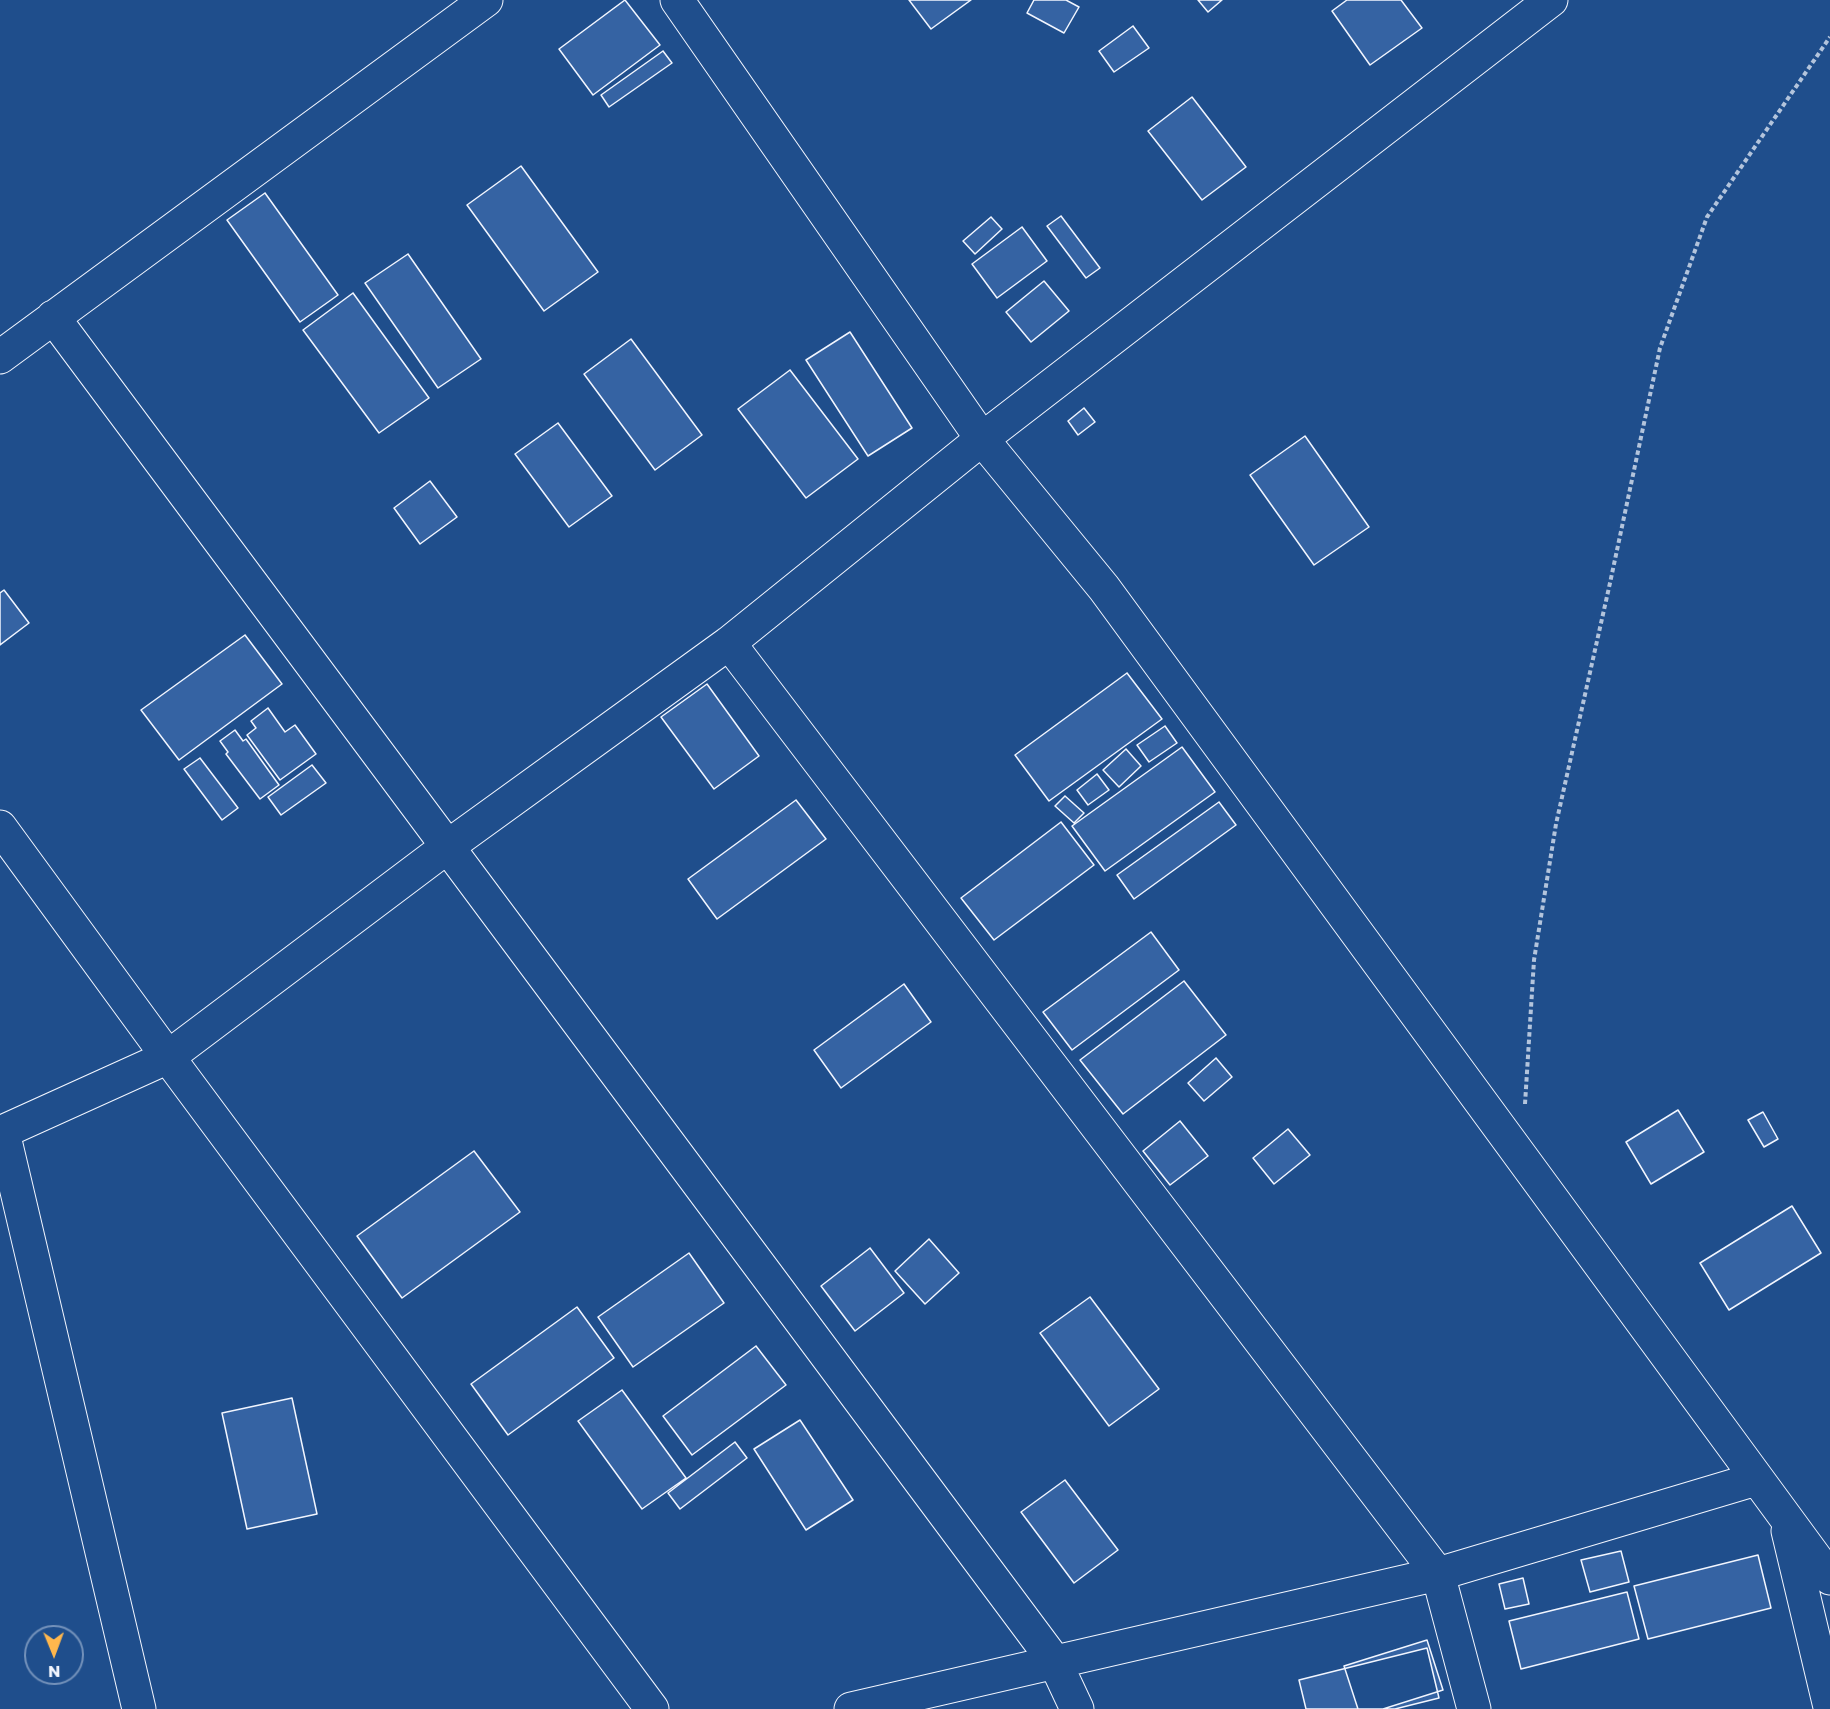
<!DOCTYPE html>
<style>
body{margin:0}
#map{position:relative;width:1830px;height:1709px;overflow:hidden;background:#1f4e8c;font-family:Poppins,sans-serif}
canvas{display:block}
.north{position:absolute;left:24px;top:1625px;width:60px;height:60px;box-sizing:border-box;background:#1f4e8c;border:2px solid #7391ba;border-radius:50%;rotate:179deg;font-size:16px;font-weight:700;line-height:24px;text-align:center;color:#f2f6ff}
.north::after{content:'';display:block;margin:auto;width:21px;height:27px;background:#ffb74d;clip-path:polygon(50% 0,100% 100%,50% 72%,0 100%)}
</style>
<div id="map">
<canvas width="1830" height="1709"></canvas>
<div class="north">N</div>
</div>
<script>
const c = document.querySelector('canvas').getContext('2d');
c.lineJoin = 'round';
function fillPath(path, color) {
  c.fillStyle = color;
  c.fill(path, 'evenodd');
}
function shape(rows) {
  const path = new Path2D();
  for (const r of rows) {
    path.moveTo(r[0], r[1]);
    for (let i = 2; i < r.length; i += 2) path.lineTo(r[i], r[i + 1]);
  }
  return path;
}
function stroke(path, color, width, dash) {
  c.strokeStyle = color;
  c.lineWidth = width;
  c.lineCap = dash ? 'butt' : 'round';
  c.setLineDash(dash || []);
  c.stroke(path);
}
const building = shape([
 [625,0,660,45,593,95,559,49,625,0],
 [909,0,971,0,931,29,909,0],
 [1034,0,1066,0,1079,7,1064,33,1027,13,1034,0],
 [1198,0,1222,0,1208,12,1198,0],
 [1347,0,1401,0,1422,28,1370,65,1332,11,1347,0],
 [1133,26,1149,48,1114,72,1099,51,1133,26],
 [663,51,672,63,609,107,601,95,663,51],
 [1192,97,1246,167,1202,200,1148,131,1192,97],
 [521,166,598,272,544,311,467,205,521,166],
 [265,193,338,295,300,322,227,220,265,193],
 [1061,216,1100,268,1086,278,1047,226,1061,216],
 [991,217,1002,229,975,254,963,241,991,217],
 [1022,227,1047,261,997,298,972,264,1022,227],
 [408,254,481,359,438,388,365,283,408,254],
 [1044,281,1069,311,1031,342,1006,312,1044,281],
 [353,293,429,398,379,433,303,330,353,293],
 [850,332,912,428,868,456,806,360,850,332],
 [631,339,702,435,655,470,584,374,631,339],
 [790,370,858,459,806,498,738,409,790,370],
 [1084,408,1095,422,1078,435,1068,421,1084,408],
 [558,423,612,496,569,527,515,454,558,423],
 [1305,436,1369,527,1314,565,1250,475,1305,436],
 [430,481,457,517,420,544,394,508,430,481],
 [4,590,29,623,0,645,0,593,4,590],
 [245,635,282,684,179,760,141,710,245,635],
 [1127,673,1162,719,1049,801,1015,755,1127,673],
 [707,684,759,756,714,789,661,717,707,684],
 [268,708,285,732,295,725,316,754,280,780,247,735,256,728,251,721,268,708],
 [1165,726,1177,743,1149,762,1137,745,1165,726],
 [235,730,243,741,246,739,279,785,260,799,226,754,228,752,220,741,235,730],
 [1182,747,1215,792,1105,871,1072,826,1182,747],
 [1126,749,1141,766,1119,787,1103,770,1126,749],
 [200,758,238,808,222,820,184,769,200,758],
 [312,765,326,783,281,815,268,797,312,765],
 [1097,774,1109,790,1088,805,1077,790,1097,774],
 [1065,796,1084,813,1074,823,1055,806,1065,796],
 [796,800,826,839,717,919,688,879,796,800],
 [1219,802,1236,825,1134,899,1117,875,1219,802],
 [1061,822,1094,865,994,940,961,898,1061,822],
 [1151,932,1179,970,1072,1050,1043,1012,1151,932],
 [1184,981,1226,1035,1123,1114,1080,1060,1184,981],
 [904,984,931,1022,841,1088,814,1050,904,984],
 [1216,1058,1232,1077,1204,1101,1188,1083,1216,1058],
 [1678,1110,1704,1152,1651,1184,1626,1142,1678,1110],
 [1763,1112,1778,1139,1764,1147,1748,1120,1763,1112],
 [1180,1121,1208,1156,1170,1185,1143,1151,1180,1121],
 [1288,1129,1310,1155,1274,1184,1253,1158,1288,1129],
 [474,1151,520,1212,402,1298,357,1236,474,1151],
 [1792,1206,1821,1253,1729,1310,1700,1263,1792,1206],
 [929,1239,959,1273,925,1304,895,1271,929,1239],
 [870,1248,904,1293,855,1331,821,1286,870,1248],
 [689,1253,724,1303,633,1367,598,1317,689,1253],
 [1090,1297,1159,1389,1109,1426,1040,1333,1090,1297],
 [577,1307,614,1358,508,1435,471,1384,577,1307],
 [756,1346,786,1385,692,1455,663,1416,756,1346],
 [622,1390,686,1478,642,1509,578,1421,622,1390],
 [292,1398,317,1514,247,1529,222,1413,292,1398],
 [800,1420,853,1500,806,1530,754,1449,800,1420],
 [735,1442,747,1458,680,1509,668,1493,735,1442],
 [1065,1480,1118,1550,1074,1583,1021,1512,1065,1480],
 [1621,1551,1629,1582,1590,1592,1581,1560,1621,1551],
 [1758,1555,1771,1608,1648,1639,1634,1586,1758,1555],
 [1523,1578,1529,1604,1505,1609,1499,1584,1523,1578],
 [1627,1592,1639,1639,1521,1669,1509,1621,1627,1592],
 [1427,1640,1443,1690,1383,1709,1358,1709,1344,1666,1427,1640],
 [1427,1648,1439,1698,1395,1709,1306,1709,1299,1680,1427,1648]
]);
const path = shape([
 [1525,1104,1534,960,1556,824,1610,583,1660,348,1707,217,1830,37]
]);
const minor = shape([
 [677,0,982,439,1104,588,1830,1578],
 [53,317,1055,1662,1077,1709],
 [0,357,486,0],
 [729,643,1438,1574,1474,1709],
 [0,827,168,1057,652,1709],
 [3,1132,139,1709],
 [0,1133,168,1057,447,847,729,643,982,439,1551,0],
 [1788,1531,1830,1707],
 [851,1709,1438,1574,1756,1479]
]);
fillPath(building, '#3563a3');
stroke(building, '#f2f6ff', 1.5);
stroke(minor, '#f2f6ff', 35);
stroke(path, '#b3c4dc', 4, [4.5, 3]);
stroke(minor, '#1f4e8c', 33);
</script>
